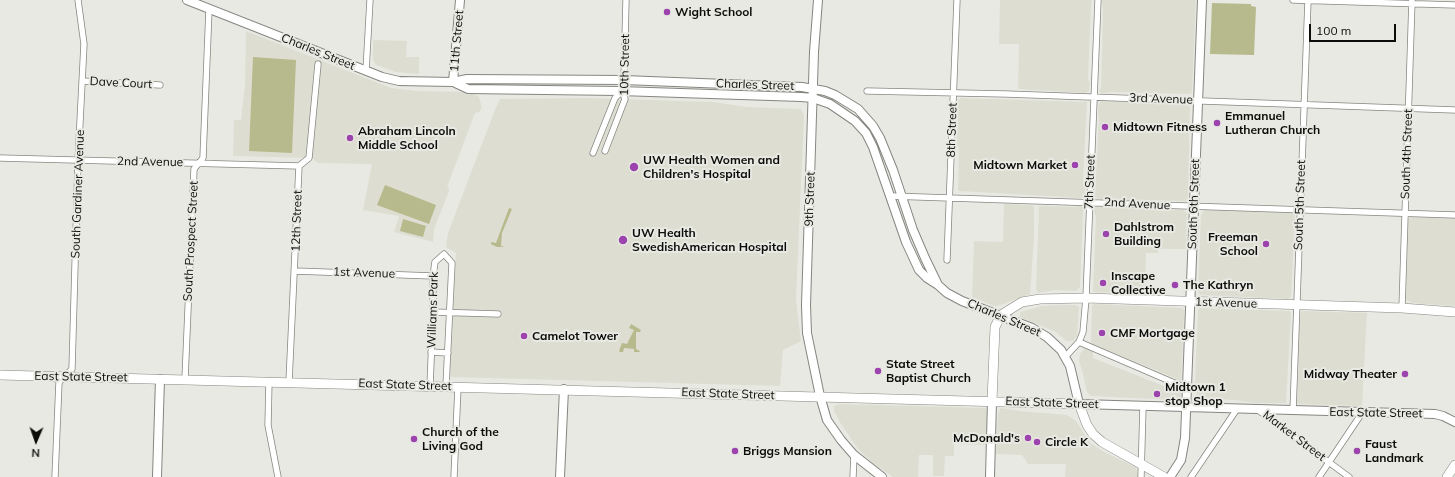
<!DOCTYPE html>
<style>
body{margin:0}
#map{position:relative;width:1455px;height:477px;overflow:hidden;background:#e8e9e3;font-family:Mulish,sans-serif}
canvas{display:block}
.north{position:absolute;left:16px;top:421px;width:40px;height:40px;-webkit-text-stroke:3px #e8e9e3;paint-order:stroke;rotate:182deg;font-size:11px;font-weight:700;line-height:16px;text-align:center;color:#0c0c0a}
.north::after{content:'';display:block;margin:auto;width:14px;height:18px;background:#0c0c0a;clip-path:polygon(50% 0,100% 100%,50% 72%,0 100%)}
.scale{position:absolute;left:1309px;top:24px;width:87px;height:18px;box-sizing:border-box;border:2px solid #0c0c0a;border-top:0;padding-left:5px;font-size:12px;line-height:14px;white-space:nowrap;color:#0c0c0a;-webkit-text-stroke:3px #e8e9e3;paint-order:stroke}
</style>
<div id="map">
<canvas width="1455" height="477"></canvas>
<div class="north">N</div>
<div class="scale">100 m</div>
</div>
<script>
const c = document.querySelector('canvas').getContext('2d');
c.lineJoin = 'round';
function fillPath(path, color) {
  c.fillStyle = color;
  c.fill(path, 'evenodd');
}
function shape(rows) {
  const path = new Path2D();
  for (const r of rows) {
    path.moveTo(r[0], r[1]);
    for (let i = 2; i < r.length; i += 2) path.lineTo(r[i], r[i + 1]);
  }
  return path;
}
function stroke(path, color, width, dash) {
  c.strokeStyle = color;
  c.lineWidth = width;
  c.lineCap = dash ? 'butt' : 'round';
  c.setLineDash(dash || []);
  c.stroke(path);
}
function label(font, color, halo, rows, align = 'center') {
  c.font = font + ' Mulish,sans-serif';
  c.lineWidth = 4;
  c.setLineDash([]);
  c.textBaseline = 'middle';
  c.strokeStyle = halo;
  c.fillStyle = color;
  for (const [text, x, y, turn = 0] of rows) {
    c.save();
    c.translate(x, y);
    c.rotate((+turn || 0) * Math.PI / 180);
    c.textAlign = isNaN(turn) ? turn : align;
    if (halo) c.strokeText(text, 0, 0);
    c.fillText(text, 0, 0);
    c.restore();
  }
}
const built = shape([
 [1000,0,1092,0,1091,4,1088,79,1090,83,1089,91,1085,93,1018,89,1019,44,999,44],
 [1102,0,1196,0,1192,91,1191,94,1109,92,1101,94,1099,91,1101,87,1103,10],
 [246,31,391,88,417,91,470,92,479,97,482,108,479,112,475,113,447,187,449,188,449,191,434,229,433,242,394,232,399,216,363,210,372,164,318,163,312,158,233,156,234,120,241,120,245,85],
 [373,40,407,41,406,57,419,57,419,74,396,72,376,65,373,60],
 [587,98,713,102,747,107,801,109,804,115,796,299,801,341,783,350,780,386,450,377,456,253,446,247,448,233,495,110,500,99],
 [961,98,1087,102,1083,182,1085,186,1085,195,1081,198,959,191,958,189,959,148,957,145,958,100],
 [1102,101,1187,105,1190,106,1188,197,1186,201,1100,199,1095,197,1099,117,1098,112,1098,107,1099,103],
 [1004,204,1032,205,1034,207,1034,238,1030,294,998,306,994,306,972,297,974,241,1003,242],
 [1080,205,1084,208,1083,212,1080,287,1076,291,1055,290,1038,293,1036,289,1039,207,1041,206,1076,207],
 [1097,206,1100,207,1183,210,1187,213,1186,249,1158,249,1158,253,1146,253,1145,294,1093,292,1096,217,1093,209],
 [1204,210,1292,212,1295,214,1291,297,1288,299,1201,295,1198,292,1201,215],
 [1411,217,1455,218,1455,306,1412,303,1406,299,1408,224,1409,219],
 [1094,304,1182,308,1184,310,1184,314,1181,381,1176,382,1175,378,1091,344,1092,306],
 [1058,305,1076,305,1079,307,1077,336,1073,341,1066,341,1056,332,1020,317,1020,312,1024,311,1042,306],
 [1199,308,1289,311,1291,313,1286,403,1255,403,1235,400,1202,398,1198,396,1194,390,1195,380,1198,311],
 [1302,311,1367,313,1362,406,1299,404,1297,402,1300,313],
 [1086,346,1093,351,1093,358,1174,390,1176,388,1178,388,1181,391,1181,397,1176,400,1091,396,1087,392,1083,374,1079,361,1080,354],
 [839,404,985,408,987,410,987,445,954,444,954,456,945,456,944,476,933,476,933,455,919,455,918,477,893,477,873,463,858,449,841,424,834,411,834,406],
 [1001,408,1020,411,1067,415,1076,421,1090,443,1106,453,1136,467,1138,477,1065,477,1066,464,1028,464,1022,455,996,454,998,413]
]);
const green = shape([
 [1212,3,1251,4,1251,6,1256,7,1254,55,1210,54],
 [253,57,296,60,292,153,249,151],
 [385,185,436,205,429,224,377,205],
 [509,208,512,209,502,233,501,246,505,247,497,247,491,244,491,242,496,243],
 [403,219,426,226,423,237,400,231],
 [631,324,641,330,640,332,636,332,636,349,640,351,639,352,634,352,634,349,624,348,623,352,620,352,619,351,622,343,627,344,634,330,629,328]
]);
const street = shape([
 [1293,0,1455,5],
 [366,71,370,0],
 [82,81,160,85],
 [867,91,1006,94,1455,110],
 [605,151,625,99,622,91,624,80,626,0],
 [593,153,615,98,622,91],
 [0,158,299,166],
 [890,196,1455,215],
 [947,260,957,0],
 [295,271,433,276],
 [1402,308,1412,0],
 [433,312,498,314],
 [1079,342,1186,388],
 [431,352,448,353],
 [1065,357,1079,342,1083,332,1086,298,1098,0],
 [185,379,194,169,203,158,209,9],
 [269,381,268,425,278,477],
 [289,382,299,166,309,158,318,64],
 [430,386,433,312,433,276,435,262,444,254,452,263,446,386],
 [1258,410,1349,477],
 [1293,411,1308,0],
 [55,477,59,382,72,369,78,161,84,44,78,0],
 [454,477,458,387],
 [853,477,854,455],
 [1141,477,1143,406],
 [1191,477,1237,409],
 [1319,477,1362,413]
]);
const secondary = shape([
 [187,0,382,77,399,81,453,82,467,79,624,80,802,87,825,91,835,95,858,109,873,126,880,138,893,170,913,230,925,258,938,285],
 [818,0,814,52,806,305,807,333,820,396,827,420,841,440,854,455,882,477],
 [453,82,468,89,620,91,801,97,813,98,830,104,855,121,866,133,873,147,906,242,919,270,927,278,938,285,947,293,962,301,1032,328,1047,337,1061,350,1070,366,1079,404,1435,414,1443,416,1455,422],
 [453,82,460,0],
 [157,477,160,379],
 [560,477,564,389],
 [990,477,992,401],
 [1170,477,1181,460,1185,438,1202,0]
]);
const primary = shape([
 [0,375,1079,404,1087,425,1093,434,1102,442,1164,477],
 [992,401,995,327,1001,315,1022,302,1040,299,1086,298,1402,308,1455,312],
 [1447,477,1455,465]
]);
const markers = [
 [667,12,4,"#9d43ae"],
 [1217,123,4,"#9d43ae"],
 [1105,127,4,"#9d43ae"],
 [350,138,4,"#9d43ae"],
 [1075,165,4,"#9d43ae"],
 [634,167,5,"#9d43ae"],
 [1106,234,4,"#9d43ae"],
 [623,240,5,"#9d43ae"],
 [1266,244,4,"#9d43ae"],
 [1103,283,4,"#9d43ae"],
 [1175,285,4,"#9d43ae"],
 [1102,333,4,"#9d43ae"],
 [524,336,4,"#9d43ae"],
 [878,371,4,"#9d43ae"],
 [1405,374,4,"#9d43ae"],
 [1157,394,4,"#9d43ae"],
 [1028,438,4,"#9d43ae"],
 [414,439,4,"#9d43ae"],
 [1037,442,4,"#9d43ae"],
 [735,451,4,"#9d43ae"],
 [1357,451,4,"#9d43ae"]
];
const poiNames = [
 ["Wight School",675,12],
 ["Emmanuel",1225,116],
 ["Lutheran Church",1225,130],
 ["Midtown Fitness",1113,127],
 ["Abraham Lincoln",358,131],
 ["Middle School",358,145],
 ["UW Health Women and",643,160],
 ["Children's Hospital",643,174],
 ["Midtown Market",1067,165,"right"],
 ["Dahlstrom",1114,227],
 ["Building",1114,241],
 ["UW Health",632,233],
 ["SwedishAmerican Hospital",632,247],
 ["Freeman",1258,237,"right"],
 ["School",1258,251,"right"],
 ["Inscape",1111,276],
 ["Collective",1111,290],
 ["The Kathryn",1183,285],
 ["CMF Mortgage",1110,333],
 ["Camelot Tower",532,336],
 ["State Street",886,364],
 ["Baptist Church",886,378],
 ["Midway Theater",1397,374,"right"],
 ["Midtown 1",1165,387],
 ["stop Shop",1165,401],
 ["Church of the",422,432],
 ["Living God",422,446],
 ["McDonald's",1020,438,"right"],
 ["Circle K",1045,442],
 ["Faust",1365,444],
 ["Landmark",1365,458],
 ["Briggs Mansion",743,451]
];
const streetNames = [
 ["11th Street",457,41,-85],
 ["Charles Street",318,52,22],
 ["10th Street",625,65,-89],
 ["Dave Court",121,83,3],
 ["Charles Street",755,85,2],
 ["3rd Avenue",1161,99,2],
 ["8th Street",952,130,-88],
 ["South 4th Street",1407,154,-88],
 ["2nd Avenue",150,162,1],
 ["7th Street",1090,182,-88],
 ["South Gardiner Avenue",78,194,-88],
 ["9th Street",810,199,-88],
 ["2nd Avenue",1137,204,3],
 ["South 6th Street",1194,204,-88],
 ["South 5th Street",1300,205,-88],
 ["12th Street",297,221,-88],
 ["South Prospect Street",191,241,-87],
 ["1st Avenue",364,273,2],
 ["1st Avenue",1226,303,2],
 ["Williams Park",433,310,-88],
 ["Charles Street",1004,318,23],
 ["East State Street",81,377,1],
 ["East State Street",405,385,2],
 ["East State Street",728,394,2],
 ["East State Street",1052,403,2],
 ["East State Street",1376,413,1],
 ["Market Street",1294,436,37]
];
fillPath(built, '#ddded1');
fillPath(green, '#b7ba8c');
stroke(street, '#868681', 7);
stroke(secondary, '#868681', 10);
stroke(primary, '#868681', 10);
stroke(street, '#fff', 5.5);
stroke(secondary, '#fff', 8);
stroke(primary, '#fff', 9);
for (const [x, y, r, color] of markers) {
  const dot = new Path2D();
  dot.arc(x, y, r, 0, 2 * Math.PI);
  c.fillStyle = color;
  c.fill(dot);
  stroke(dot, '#e8e9e3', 1.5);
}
label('bold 12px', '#0c0c0a', '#e8e9e3', poiNames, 'left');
label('12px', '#0c0c0a', '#e8e9e3', streetNames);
</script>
